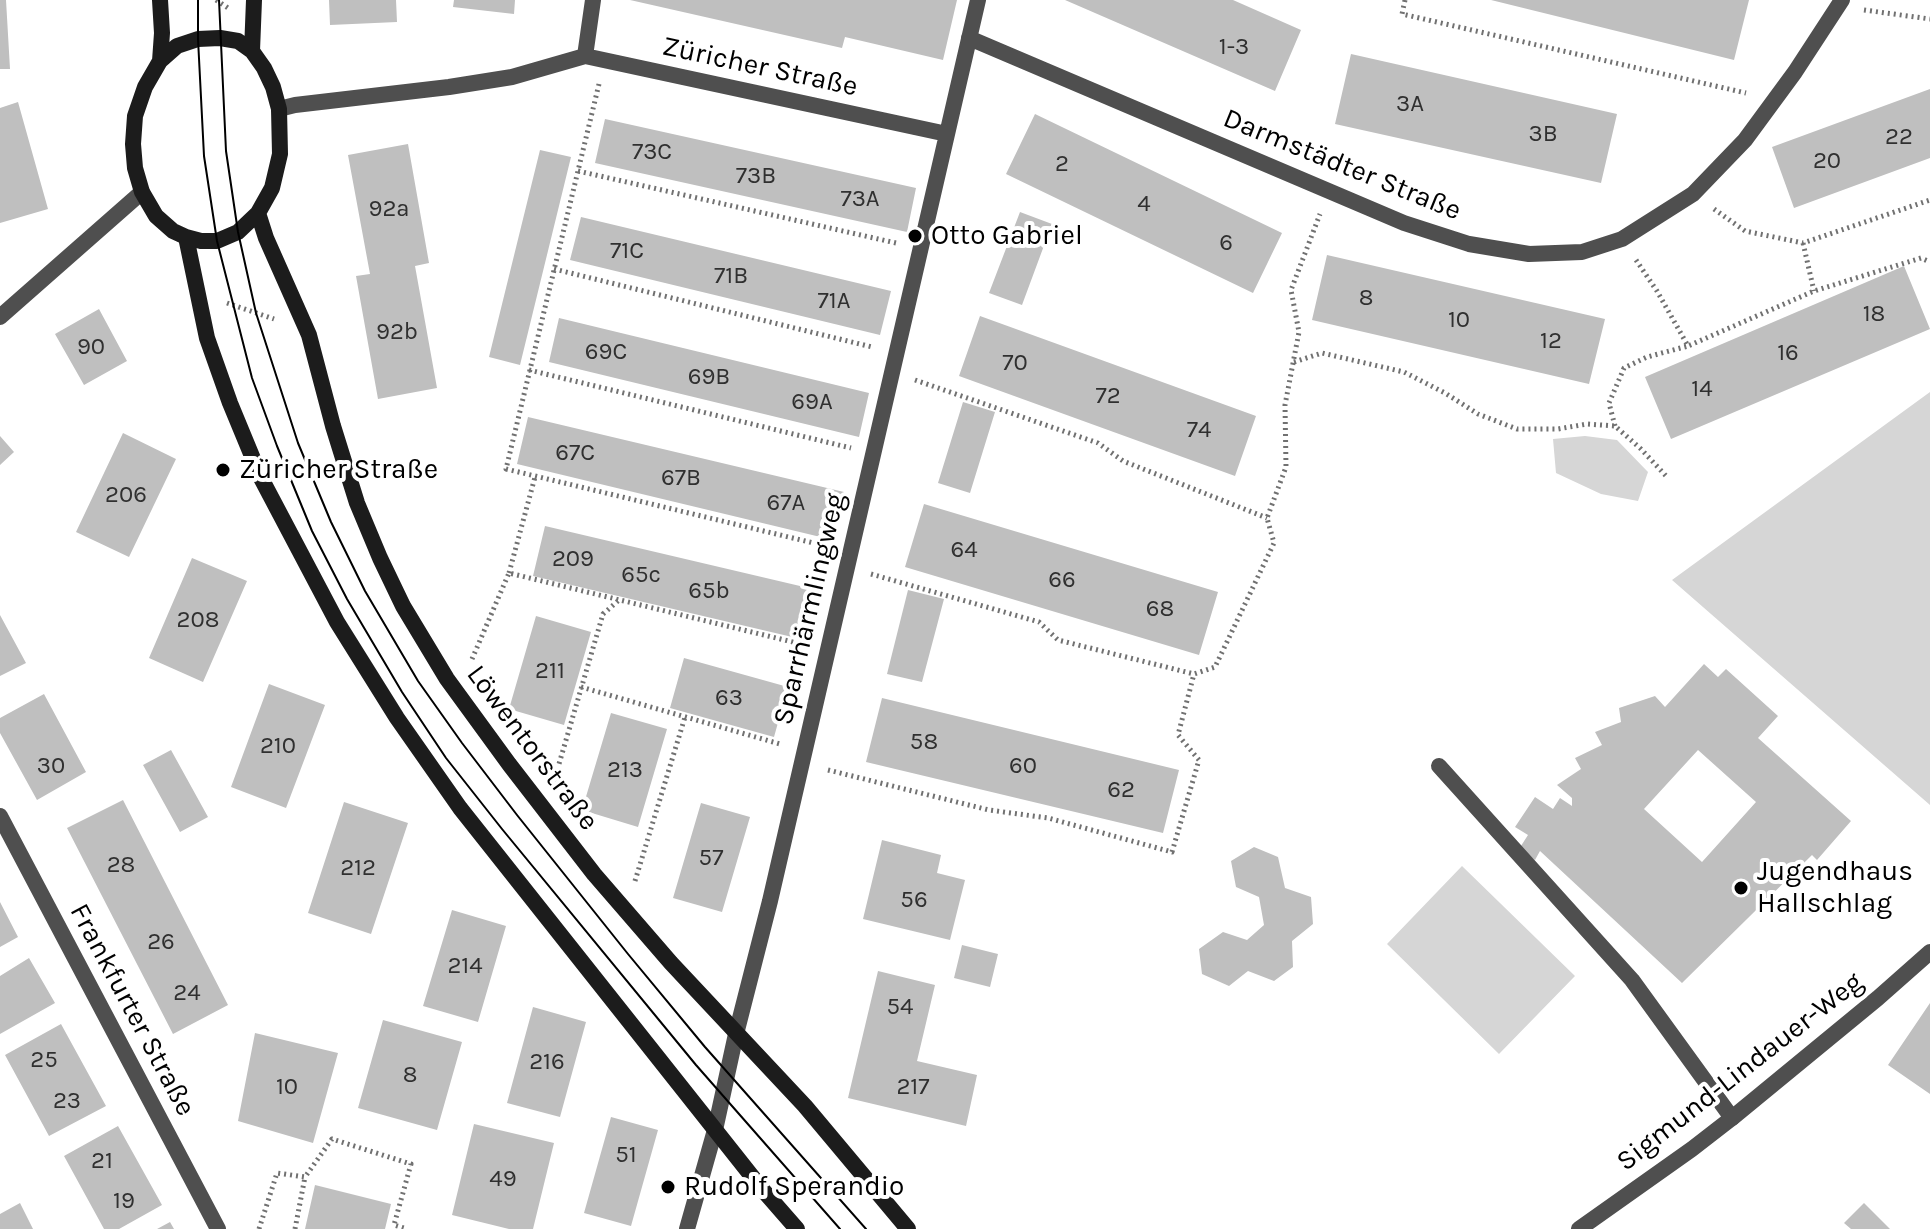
<!DOCTYPE html>
<meta charset="utf-8">
<style>
body{margin:0}
canvas{display:block;background:#fff}
</style>
<canvas width="1930" height="1229"></canvas>
<script>
const c = document.querySelector('canvas').getContext('2d');
c.lineJoin = 'round';
function fillPath(path, color) {
  c.fillStyle = color;
  c.fill(path, 'evenodd');
}
function shape(rows) {
  const path = new Path2D();
  for (const r of rows) {
    path.moveTo(r[0], r[1]);
    for (let i = 2; i < r.length; i += 2) path.lineTo(r[i], r[i + 1]);
  }
  return path;
}
function stroke(path, color, width, dash) {
  c.strokeStyle = color;
  c.lineWidth = width;
  c.lineCap = dash ? 'butt' : 'round';
  c.setLineDash(dash || []);
  c.stroke(path);
}
function label(font, color, halo, rows, align = 'center') {
  c.font = font + ' Karla,sans-serif';
  c.lineWidth = 8;
  c.setLineDash([]);
  c.textBaseline = 'middle';
  c.strokeStyle = halo;
  c.fillStyle = color;
  for (const [text, x, y, turn = 0] of rows) {
    c.save();
    c.translate(x, y);
    c.rotate((+turn || 0) * Math.PI / 180);
    c.textAlign = isNaN(turn) ? turn : align;
    if (halo) c.strokeText(text, 0, 0);
    c.fillText(text, 0, 0);
    c.restore();
  }
}
const green = shape([
 [1930,392,1930,805,1672,580],
 [1585,436,1617,440,1648,472,1638,501,1601,494,1556,473,1553,439],
 [1462,866,1575,976,1499,1054,1387,944]
]);
const building = shape([
 [0,0,6,0,10,69,0,69],
 [329,0,396,0,397,22,330,25],
 [454,0,515,0,514,14,453,7],
 [630,0,957,0,943,60,845,37,842,48],
 [1065,0,1233,0,1301,30,1275,91],
 [1491,0,1749,0,1734,60],
 [1351,54,1617,114,1601,183,1335,124],
 [1930,89,1930,158,1794,208,1772,147],
 [18,102,48,209,0,223,0,108],
 [1035,114,1282,233,1253,293,1006,174],
 [605,119,916,188,907,232,595,163],
 [408,144,429,263,415,266,437,388,378,399,356,276,370,274,348,155],
 [540,150,571,157,520,365,489,357],
 [1020,212,1052,224,1022,305,989,293],
 [581,217,891,291,880,335,570,260],
 [1327,255,1605,319,1589,384,1312,320],
 [1904,266,1930,329,1671,439,1645,377],
 [99,309,127,361,84,385,55,334],
 [980,316,1256,416,1235,476,959,376],
 [559,318,869,393,859,437,549,362],
 [963,402,995,412,970,493,938,483],
 [528,417,844,492,833,540,517,464],
 [123,433,176,459,129,557,76,532],
 [0,436,14,452,0,465],
 [924,504,1218,592,1199,655,905,567],
 [545,526,817,590,805,640,533,576],
 [192,558,247,581,203,682,149,658],
 [908,590,944,599,922,682,887,674],
 [0,615,26,663,0,676],
 [536,616,591,632,564,725,509,709],
 [684,658,788,687,774,737,670,708],
 [1704,664,1718,677,1726,669,1778,716,1758,738,1851,821,1817,860,1812,855,1682,983,1540,851,1535,860,1519,849,1528,835,1515,827,1535,797,1553,809,1560,798,1572,806,1572,798,1557,785,1581,769,1575,758,1602,745,1595,732,1621,722,1619,708,1655,696,1665,707],
 [1698,750,1756,802,1702,862,1644,809],
 [269,684,325,705,286,808,231,787],
 [44,694,86,772,37,800,0,733,0,718],
 [882,698,1179,770,1163,833,866,762],
 [611,713,667,729,638,827,582,810],
 [171,750,208,817,180,832,143,765],
 [123,800,228,1005,173,1034,67,828],
 [344,802,408,823,371,934,308,913],
 [701,803,750,817,722,912,673,898],
 [882,840,941,855,937,873,965,880,950,940,863,919],
 [1254,847,1278,857,1285,888,1311,897,1313,924,1292,941,1293,967,1274,981,1248,971,1229,986,1202,974,1199,949,1223,932,1247,940,1264,925,1259,897,1236,887,1231,861],
 [0,902,18,937,0,947],
 [452,910,506,926,478,1022,423,1006],
 [962,945,998,954,990,987,954,978],
 [29,958,55,1003,0,1034,0,976],
 [878,971,935,985,917,1061,977,1075,966,1126,848,1098],
 [1930,1003,1930,1094,1888,1065],
 [533,1007,586,1022,560,1117,507,1103],
 [383,1020,462,1042,437,1130,358,1108],
 [61,1024,106,1106,49,1136,5,1055],
 [255,1033,338,1053,313,1143,238,1121],
 [611,1117,658,1130,631,1226,584,1213],
 [474,1124,554,1143,533,1229,509,1229,452,1215],
 [118,1126,162,1205,119,1229,104,1229,64,1156],
 [315,1185,391,1204,385,1229,305,1229],
 [20,1203,33,1229,0,1229,0,1214],
 [1864,1203,1890,1229,1851,1229,1844,1223],
 [170,1222,174,1229,157,1229]
]);
const path = shape([
 [216,0,228,8],
 [1405,0,1402,14,1746,93],
 [1864,10,1930,19],
 [599,84,506,469,826,546],
 [578,171,896,243],
 [1714,209,1745,231,1803,243,1930,200],
 [1803,243,1814,291],
 [1636,260,1657,291,1688,346,1814,291,1921,258,1930,262],
 [554,269,872,347],
 [227,303,274,319],
 [1294,362,1322,353,1404,372,1445,393,1478,414,1517,429,1558,429,1587,424,1615,426,1641,449,1667,477],
 [529,370,851,448],
 [915,380,1098,443,1123,461,1267,518],
 [1615,426,1609,403,1624,368,1647,357,1688,346],
 [509,573,535,477],
 [871,574,1039,622,1058,640,1194,674,1215,667,1274,543,1267,518,1286,467,1285,405,1299,332,1291,290,1320,214],
 [472,659,509,573,805,645],
 [581,687,780,744],
 [828,770,989,810,1048,818,1172,852,1199,760,1178,735,1194,674],
 [554,781,603,614,619,600],
 [635,881,685,717],
 [259,1229,277,1173,305,1177,332,1139,411,1164,394,1225,407,1229],
 [295,1229,305,1177]
]);
const lane = shape([
 [1439,766,1632,980,1732,1118]
]);
const street = shape([
 [969,38,1404,223,1469,244,1529,254,1582,252,1622,239,1693,194,1745,140,1795,72,1842,0],
 [585,56,593,0],
 [279,109,295,105,449,87,512,77,585,56,947,134],
 [0,317,142,192],
 [0,816,218,1229],
 [687,1229,715,1130,736,1034,770,901,978,0],
 [1579,1229,1692,1149,1732,1118,1878,998,1930,952]
]);
const secondary = shape([
 [160,0,162,33,160,61],
 [220,38,238,41,252,51,264,68,273,87,279,109,280,154,272,188,258,213,238,232,217,241,201,241,186,237,173,231,156,216,142,192,135,168,133,144,135,116,145,87,160,61,177,46,198,39,220,38],
 [252,51,254,0],
 [258,213,266,238,309,335,333,426,357,503,380,558,403,606,447,679,509,764,594,874,671,963,805,1106,908,1229],
 [186,237,207,338,230,403,261,478,337,622,397,718,460,808,762,1189,797,1229]
]);
const tram = shape([
 [198,0,198,39,204,156,217,241,252,378,277,446,312,531,347,599,402,692,446,758,502,829,696,1065,840,1229],
 [219,0,226,151,238,232,256,313,298,443,331,522,365,591,418,681,462,743,517,815,628,954,705,1047,866,1229]
]);
const markers = [
 [915,236,8,"#000"],
 [223,470,8,"#000"],
 [1741,888,8,"#000"],
 [668,1187,8,"#000"]
];
const numberNames = [
 ["1-3",1234,47],
 ["3A",1410,104],
 ["3B",1543,134],
 ["22",1899,137],
 ["73C",652,152],
 ["20",1827,161],
 ["2",1062,164],
 ["73B",756,176],
 ["73A",860,199],
 ["4",1144,204],
 ["92a",389,209],
 ["6",1226,243],
 ["71C",627,251],
 ["71B",731,276],
 ["8",1366,298],
 ["71A",834,301],
 ["18",1874,314],
 ["10",1459,320],
 ["92b",397,332],
 ["12",1551,341],
 ["90",91,347],
 ["69C",606,352],
 ["16",1788,353],
 ["70",1015,363],
 ["69B",709,377],
 ["14",1702,389],
 ["72",1108,396],
 ["69A",812,402],
 ["74",1199,430],
 ["67C",575,453],
 ["67B",681,478],
 ["206",126,495],
 ["67A",786,503],
 ["64",964,550],
 ["209",573,559],
 ["65c",641,575],
 ["66",1062,580],
 ["65b",709,591],
 ["68",1160,609],
 ["208",198,620],
 ["211",550,671],
 ["63",729,698],
 ["58",924,742],
 ["210",278,746],
 ["30",51,766],
 ["60",1023,766],
 ["213",625,770],
 ["62",1121,790],
 ["57",711,858],
 ["28",121,865],
 ["212",358,868],
 ["56",914,900],
 ["26",161,942],
 ["214",465,966],
 ["24",187,993],
 ["54",900,1007],
 ["25",44,1060],
 ["216",547,1062],
 ["8",410,1075],
 ["10",287,1087],
 ["217",913,1087],
 ["23",67,1101],
 ["51",626,1155],
 ["21",102,1161],
 ["49",503,1179],
 ["19",124,1201]
];
const streetNames = [
 ["Züricher Straße",760,67,12],
 ["Darmstädter Straße",1342,165,22],
 ["Sparrhärmlingweg",810,609,-77],
 ["Löwentorstraße",532,748,53],
 ["Frankfurter Straße",132,1010,62],
 ["Sigmund-Lindauer-Weg",1740,1072,-38]
];
const poiNames = [
 ["Otto Gabriel",931,236],
 ["Züricher Straße",239,470],
 ["Jugendhaus",1757,872],
 ["Hallschlag",1757,904],
 ["Rudolf Sperandio",684,1187]
];
fillPath(green, '#d6d6d6');
fillPath(building, '#bfbfbf');
stroke(path, '#717171', 5, [2, 4]);
stroke(lane, '#4f4f4f', 16);
stroke(street, '#4f4f4f', 16);
stroke(secondary, '#1c1c1c', 16);
stroke(tram, '#000', 2);
for (const [x, y, r, color] of markers) {
  const dot = new Path2D();
  dot.arc(x, y, r, 0, 2 * Math.PI);
  c.fillStyle = color;
  c.fill(dot);
  stroke(dot, '#fff', 3);
}
label('24px', '#303030', null, numberNames);
label('28px', '#000', '#fff', streetNames);
label('28px', '#000', '#fff', poiNames, 'left');
</script>
